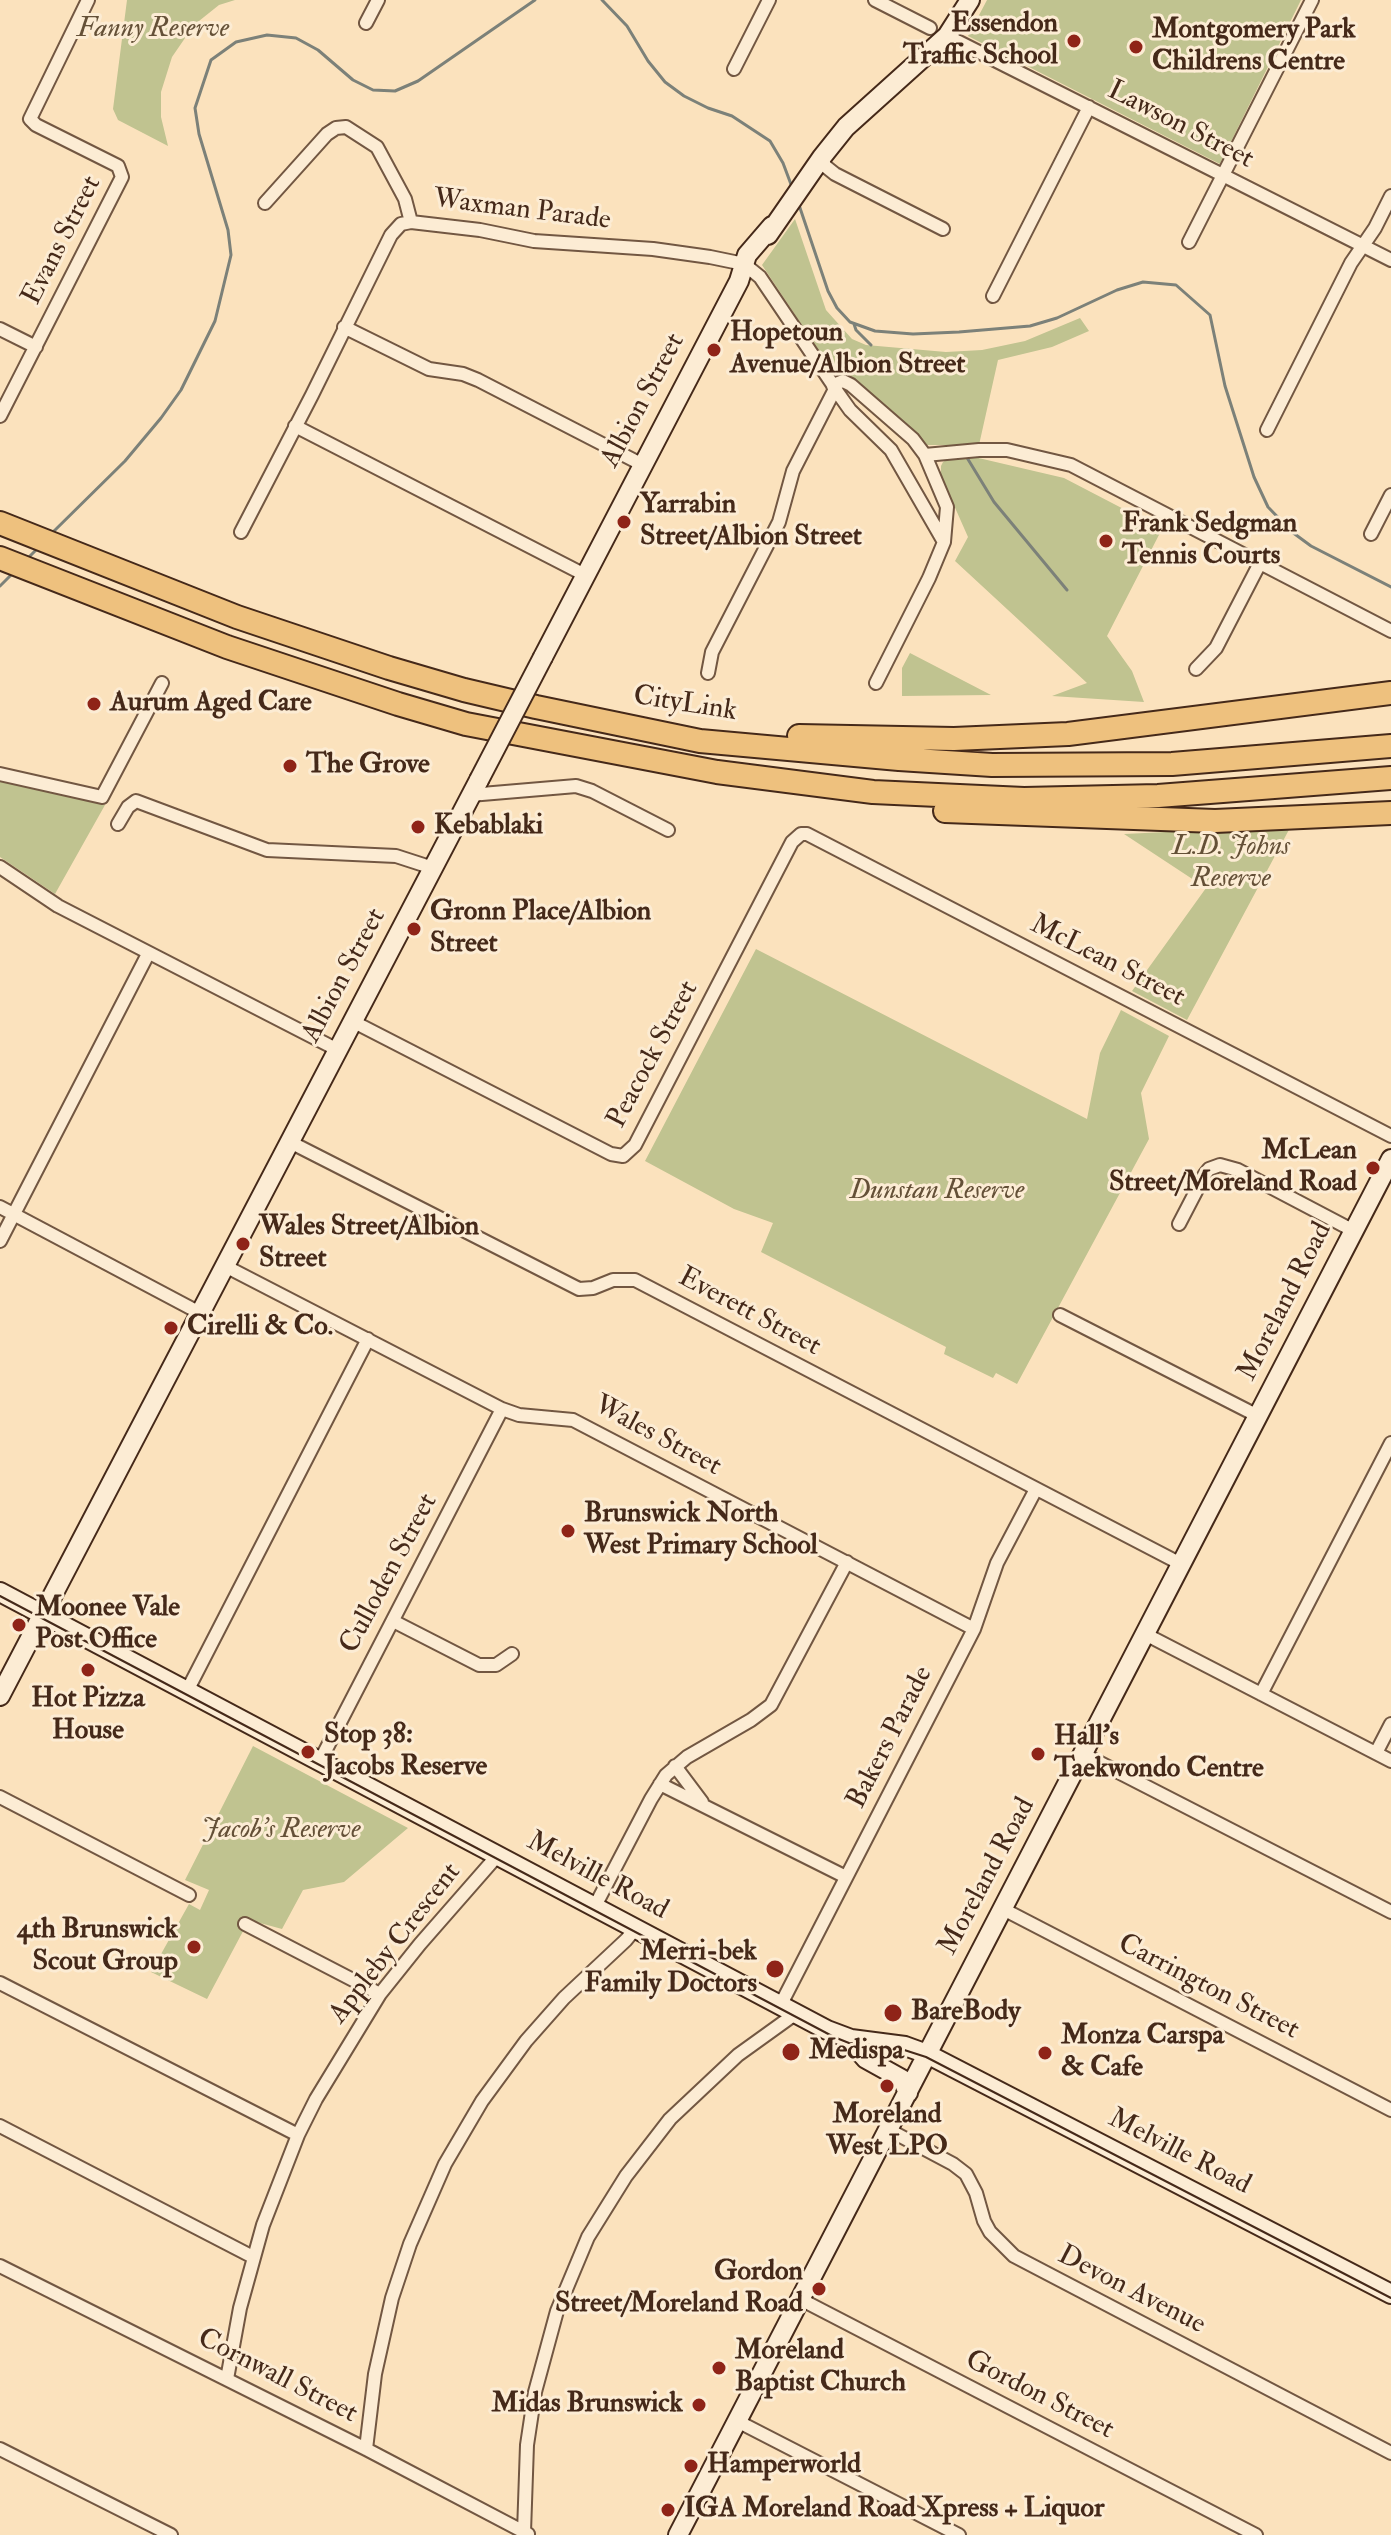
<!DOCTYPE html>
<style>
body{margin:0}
canvas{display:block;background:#fbe2bd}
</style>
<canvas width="1391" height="2535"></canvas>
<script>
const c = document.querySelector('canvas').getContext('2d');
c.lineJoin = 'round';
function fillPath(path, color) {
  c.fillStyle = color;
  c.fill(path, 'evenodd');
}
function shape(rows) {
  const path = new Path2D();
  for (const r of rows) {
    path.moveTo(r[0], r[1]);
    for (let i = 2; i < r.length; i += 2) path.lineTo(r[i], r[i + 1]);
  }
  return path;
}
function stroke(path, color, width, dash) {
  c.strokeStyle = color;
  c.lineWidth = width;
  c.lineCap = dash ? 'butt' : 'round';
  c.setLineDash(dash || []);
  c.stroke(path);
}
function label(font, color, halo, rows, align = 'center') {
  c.font = font + ' "IM FELL Double Pica",serif';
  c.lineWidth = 6;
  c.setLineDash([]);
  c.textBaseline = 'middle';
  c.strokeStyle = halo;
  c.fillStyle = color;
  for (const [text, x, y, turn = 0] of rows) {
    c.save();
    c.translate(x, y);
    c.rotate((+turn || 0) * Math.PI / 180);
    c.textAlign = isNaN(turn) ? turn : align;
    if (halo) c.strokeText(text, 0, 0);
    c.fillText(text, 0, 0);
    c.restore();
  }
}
const green = shape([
 [127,0,235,0,219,5,194,25,172,57,161,92,161,117,168,146,118,120,113,109],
 [987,0,1301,0,1220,164,968,36],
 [795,219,826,310,852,339,866,345,946,352,982,350,1025,341,1080,318,1089,331,1052,347,998,360,979,445,927,445,848,373,827,363,762,265],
 [970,456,1064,478,1162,529,1107,636,1132,671,1144,702,1052,696,1087,683,955,561,968,537,941,476,941,466,943,462,952,457],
 [910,653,991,695,902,696,902,668],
 [0,778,105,805,55,894,0,857],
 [1291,826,1187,1020,1132,991,1206,888,1124,834],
 [756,949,1087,1119,1100,1053,1121,1010,1169,1036,1141,1093,1149,1139,1017,1384,996,1373,993,1378,944,1354,946,1347,761,1252,773,1223,734,1209,645,1161],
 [253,1746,408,1828,344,1882,303,1890,282,1929,249,1920,207,1999,151,1972,189,1904,200,1910,209,1890,185,1880]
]);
const stream = shape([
 [602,0,627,26,648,61,665,82,684,96,708,108,732,116,770,141,783,163,792,187],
 [799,205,828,291,837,308,850,322,875,331,913,334,959,332,1030,326,1057,318,1117,290,1143,282,1176,285,1210,315,1225,386,1254,477,1268,507,1292,532,1311,546,1391,587],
 [854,324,856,330,871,345],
 [966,456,994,502,1067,590],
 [51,534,125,461,161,418,181,390,215,321,231,255,228,230,199,134,195,108,211,60,236,42,267,35,296,38,318,50,353,80,373,90,395,91,418,81,535,0],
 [26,560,38,548],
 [0,586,12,574]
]);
const street = shape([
 [875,0,930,28],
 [366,23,378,0],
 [947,36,1391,260],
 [734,69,769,0],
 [822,157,825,166,835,174,943,229],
 [265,203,327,134,336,128,346,127,377,147,405,199,411,222],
 [1189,242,1312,0],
 [993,296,1089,107],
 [344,327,429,369,463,374,478,380,643,465],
 [0,329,36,347],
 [833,386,850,410,891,450,944,542],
 [0,416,122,177,118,166,36,125,30,119,88,0],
 [295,426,585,575],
 [1267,430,1351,263,1375,228,1391,196],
 [241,532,312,395,391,235,401,224,411,222,480,230,534,241,653,249,710,257,744,264,760,277,833,385,843,381,851,385,913,439,925,455,979,450,1007,450,1071,465,1391,631],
 [1371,534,1391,495],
 [1196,669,1216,648,1260,563],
 [708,673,712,652,779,522,793,471,835,389],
 [876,683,929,578,944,542,947,507,925,455],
 [0,774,102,797,162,683],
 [470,795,576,786,592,791,668,830],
 [118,824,128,807,136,801,267,850,396,856,433,868],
 [0,867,58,906,338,1050],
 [352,1021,611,1154,623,1156,635,1145,792,842,801,834,807,834,1391,1136],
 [290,1142,579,1289,593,1288,613,1280,635,1280,1181,1564],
 [0,1207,200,1313],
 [1179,1224,1205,1174,1209,1169,1220,1165,1238,1170,1354,1231],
 [0,1241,148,954],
 [225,1266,502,1409,519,1415,573,1420,974,1629],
 [1060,1315,1258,1416],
 [393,1621,479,1665,496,1665,512,1654],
 [1145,1634,1391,1761],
 [187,1691,368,1339],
 [1261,1694,1391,1443],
 [1376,1753,1391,1724],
 [1083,1754,1391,1912],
 [320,1761,502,1409],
 [675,1766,702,1802],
 [660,1784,846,1877],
 [0,1797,189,1895],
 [594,1908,651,1799,666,1775,687,1757,751,1720,771,1705,847,1562],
 [1003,1909,1391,2110],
 [245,1924,380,1994],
 [0,1983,298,2135],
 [780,2006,974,1629,997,1563,1036,1489],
 [0,2126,253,2257],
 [889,2130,953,2164,966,2174,976,2193,984,2221,990,2232,1014,2256,1391,2453],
 [0,2266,366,2449,528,2534],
 [800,2299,1256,2535],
 [227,2379,240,2308,263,2225,298,2135,316,2099,380,1994,420,1944,497,1856],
 [737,2421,959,2535],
 [0,2449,171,2535],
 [366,2449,375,2374,392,2298,410,2244,445,2164,482,2101,526,2041,564,1998,626,1940,635,1929],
 [524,2532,527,2445,535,2392,557,2311,588,2237,626,2176,670,2119,738,2055,795,2014]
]);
const secondary = shape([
 [768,235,822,157,846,127,947,36,970,0],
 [543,657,739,281,747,255,772,226],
 [0,1592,827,2030,851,2039,905,2046,927,2054,1391,2294],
 [0,1696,479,780],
 [851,2039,852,2043,866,2059,902,2079,908,2093],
 [678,2535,1391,1159]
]);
const highway = shape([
 [0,523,237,617,389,668,464,690,536,707,700,741,899,759,992,765,1172,764,1391,746],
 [0,558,227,647,398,704,466,724,717,772,873,792,1024,799,1158,796,1391,778],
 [799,736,954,739,1068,734,1391,693],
 [945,811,1215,821,1391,813]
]);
const tram = shape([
 [0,1596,834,2037,849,2043,895,2047,926,2057,1391,2298]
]);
const secondaryBridge = shape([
 [479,780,543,657]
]);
const markers = [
 [1074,41,8,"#8f2418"],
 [1136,47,8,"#8f2418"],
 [714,350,8,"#8f2418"],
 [624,522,8,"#8f2418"],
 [1106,541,8,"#8f2418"],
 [94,704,8,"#8f2418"],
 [290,766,8,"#8f2418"],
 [418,827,8,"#8f2418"],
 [414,929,8,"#8f2418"],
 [1373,1168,8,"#8f2418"],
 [243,1244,8,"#8f2418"],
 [171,1328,8,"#8f2418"],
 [568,1531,8,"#8f2418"],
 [19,1625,8,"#8f2418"],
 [88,1670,8,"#8f2418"],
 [308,1752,8,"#8f2418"],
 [1038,1754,8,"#8f2418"],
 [194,1947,8,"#8f2418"],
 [775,1969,10,"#8f2418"],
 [893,2013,10,"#8f2418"],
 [791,2052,10,"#8f2418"],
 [1045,2053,8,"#8f2418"],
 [887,2086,8,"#8f2418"],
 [819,2289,8,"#8f2418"],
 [719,2368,8,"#8f2418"],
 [699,2405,8,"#8f2418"],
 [691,2466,8,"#8f2418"],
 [668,2510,8,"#8f2418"]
];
const poiNames = [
 ["Essendon",1058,25,"right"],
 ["Traffic School",1058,57,"right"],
 ["Montgomery Park",1152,31],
 ["Childrens Centre",1152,63],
 ["Hopetoun",730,334],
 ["Avenue/Albion Street",730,366],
 ["Yarrabin",640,506],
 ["Street/Albion Street",640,538],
 ["Frank Sedgman",1122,525],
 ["Tennis Courts",1122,557],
 ["Aurum Aged Care",110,704],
 ["The Grove",306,766],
 ["Kebablaki",434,827],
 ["Gronn Place/Albion",430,913],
 ["Street",430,945],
 ["McLean",1357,1152,"right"],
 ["Street/Moreland Road",1357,1184,"right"],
 ["Wales Street/Albion",259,1228],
 ["Street",259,1260],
 ["Cirelli & Co.",187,1328],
 ["Brunswick North",584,1515],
 ["West Primary School",584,1547],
 ["Moonee Vale",35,1609],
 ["Post Office",35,1641],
 ["Hot Pizza",88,1700,"center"],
 ["House",88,1732,"center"],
 ["Stop 38:",324,1736],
 ["Jacobs Reserve",324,1768],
 ["Hall's",1054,1738],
 ["Taekwondo Centre",1054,1770],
 ["4th Brunswick",178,1931,"right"],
 ["Scout Group",178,1963,"right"],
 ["Merri-bek",757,1953,"right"],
 ["Family Doctors",757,1985,"right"],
 ["BareBody",911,2013],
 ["Monza Carspa",1061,2037],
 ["& Cafe",1061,2069],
 ["Medispa",809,2052],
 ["Moreland",887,2116,"center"],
 ["West LPO",887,2148,"center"],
 ["Gordon",803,2273,"right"],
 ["Street/Moreland Road",803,2305,"right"],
 ["Moreland",735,2352],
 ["Baptist Church",735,2384],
 ["Midas Brunswick",683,2405,"right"],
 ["Hamperworld",707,2466],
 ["IGA Moreland Road Xpress + Liquor",684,2510]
];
const parkNames = [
 ["Fanny Reserve",153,30],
 ["L.D. Johns",1231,848],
 ["Reserve",1231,880],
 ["Dunstan Reserve",937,1192],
 ["Jacob's Reserve",281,1831]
];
const streetNames = [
 ["Lawson Street",1180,126,27],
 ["Waxman Parade",522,211,7],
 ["Evans Street",63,241,-63],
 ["Albion Street",644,401,-62],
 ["CityLink",685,705,9],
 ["McLean Street",1107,962,27],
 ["Albion Street",345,976,-62],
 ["Peacock Street",654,1055,-62],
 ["Moreland Road",1286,1302,-63],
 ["Everett Street",749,1313,28],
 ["Wales Street",657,1437,28],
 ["Culloden Street",390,1574,-62],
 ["Bakers Parade",891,1738,-63],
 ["Melville Road",597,1877,28],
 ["Moreland Road",988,1877,-62],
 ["Appleby Crescent",396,1944,-52],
 ["Carrington Street",1208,1988,27],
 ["Melville Road",1179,2153,27],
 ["Devon Avenue",1131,2291,27],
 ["Cornwall Street",277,2377,27],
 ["Gordon Street",1039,2396,27]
];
fillPath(green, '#c0c390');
stroke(stream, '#7c8179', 3);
stroke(street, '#725742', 16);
stroke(secondary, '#452919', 22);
stroke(highway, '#452919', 26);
stroke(street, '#fcecd4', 12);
stroke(secondary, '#fcecd4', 18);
stroke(highway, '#eec17e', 22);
stroke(tram, '#452919', 2);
stroke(secondaryBridge, '#452919', 22, []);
stroke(secondaryBridge, '#fcecd4', 18);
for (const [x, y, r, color] of markers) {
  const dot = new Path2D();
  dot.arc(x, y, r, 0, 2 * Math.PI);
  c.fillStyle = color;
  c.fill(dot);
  stroke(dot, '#fcecd4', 3);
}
label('bold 28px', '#452919', '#fcecd4', poiNames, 'left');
label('italic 28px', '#645037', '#fcecd4', parkNames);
label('28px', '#452919', '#fcecd4', streetNames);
</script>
